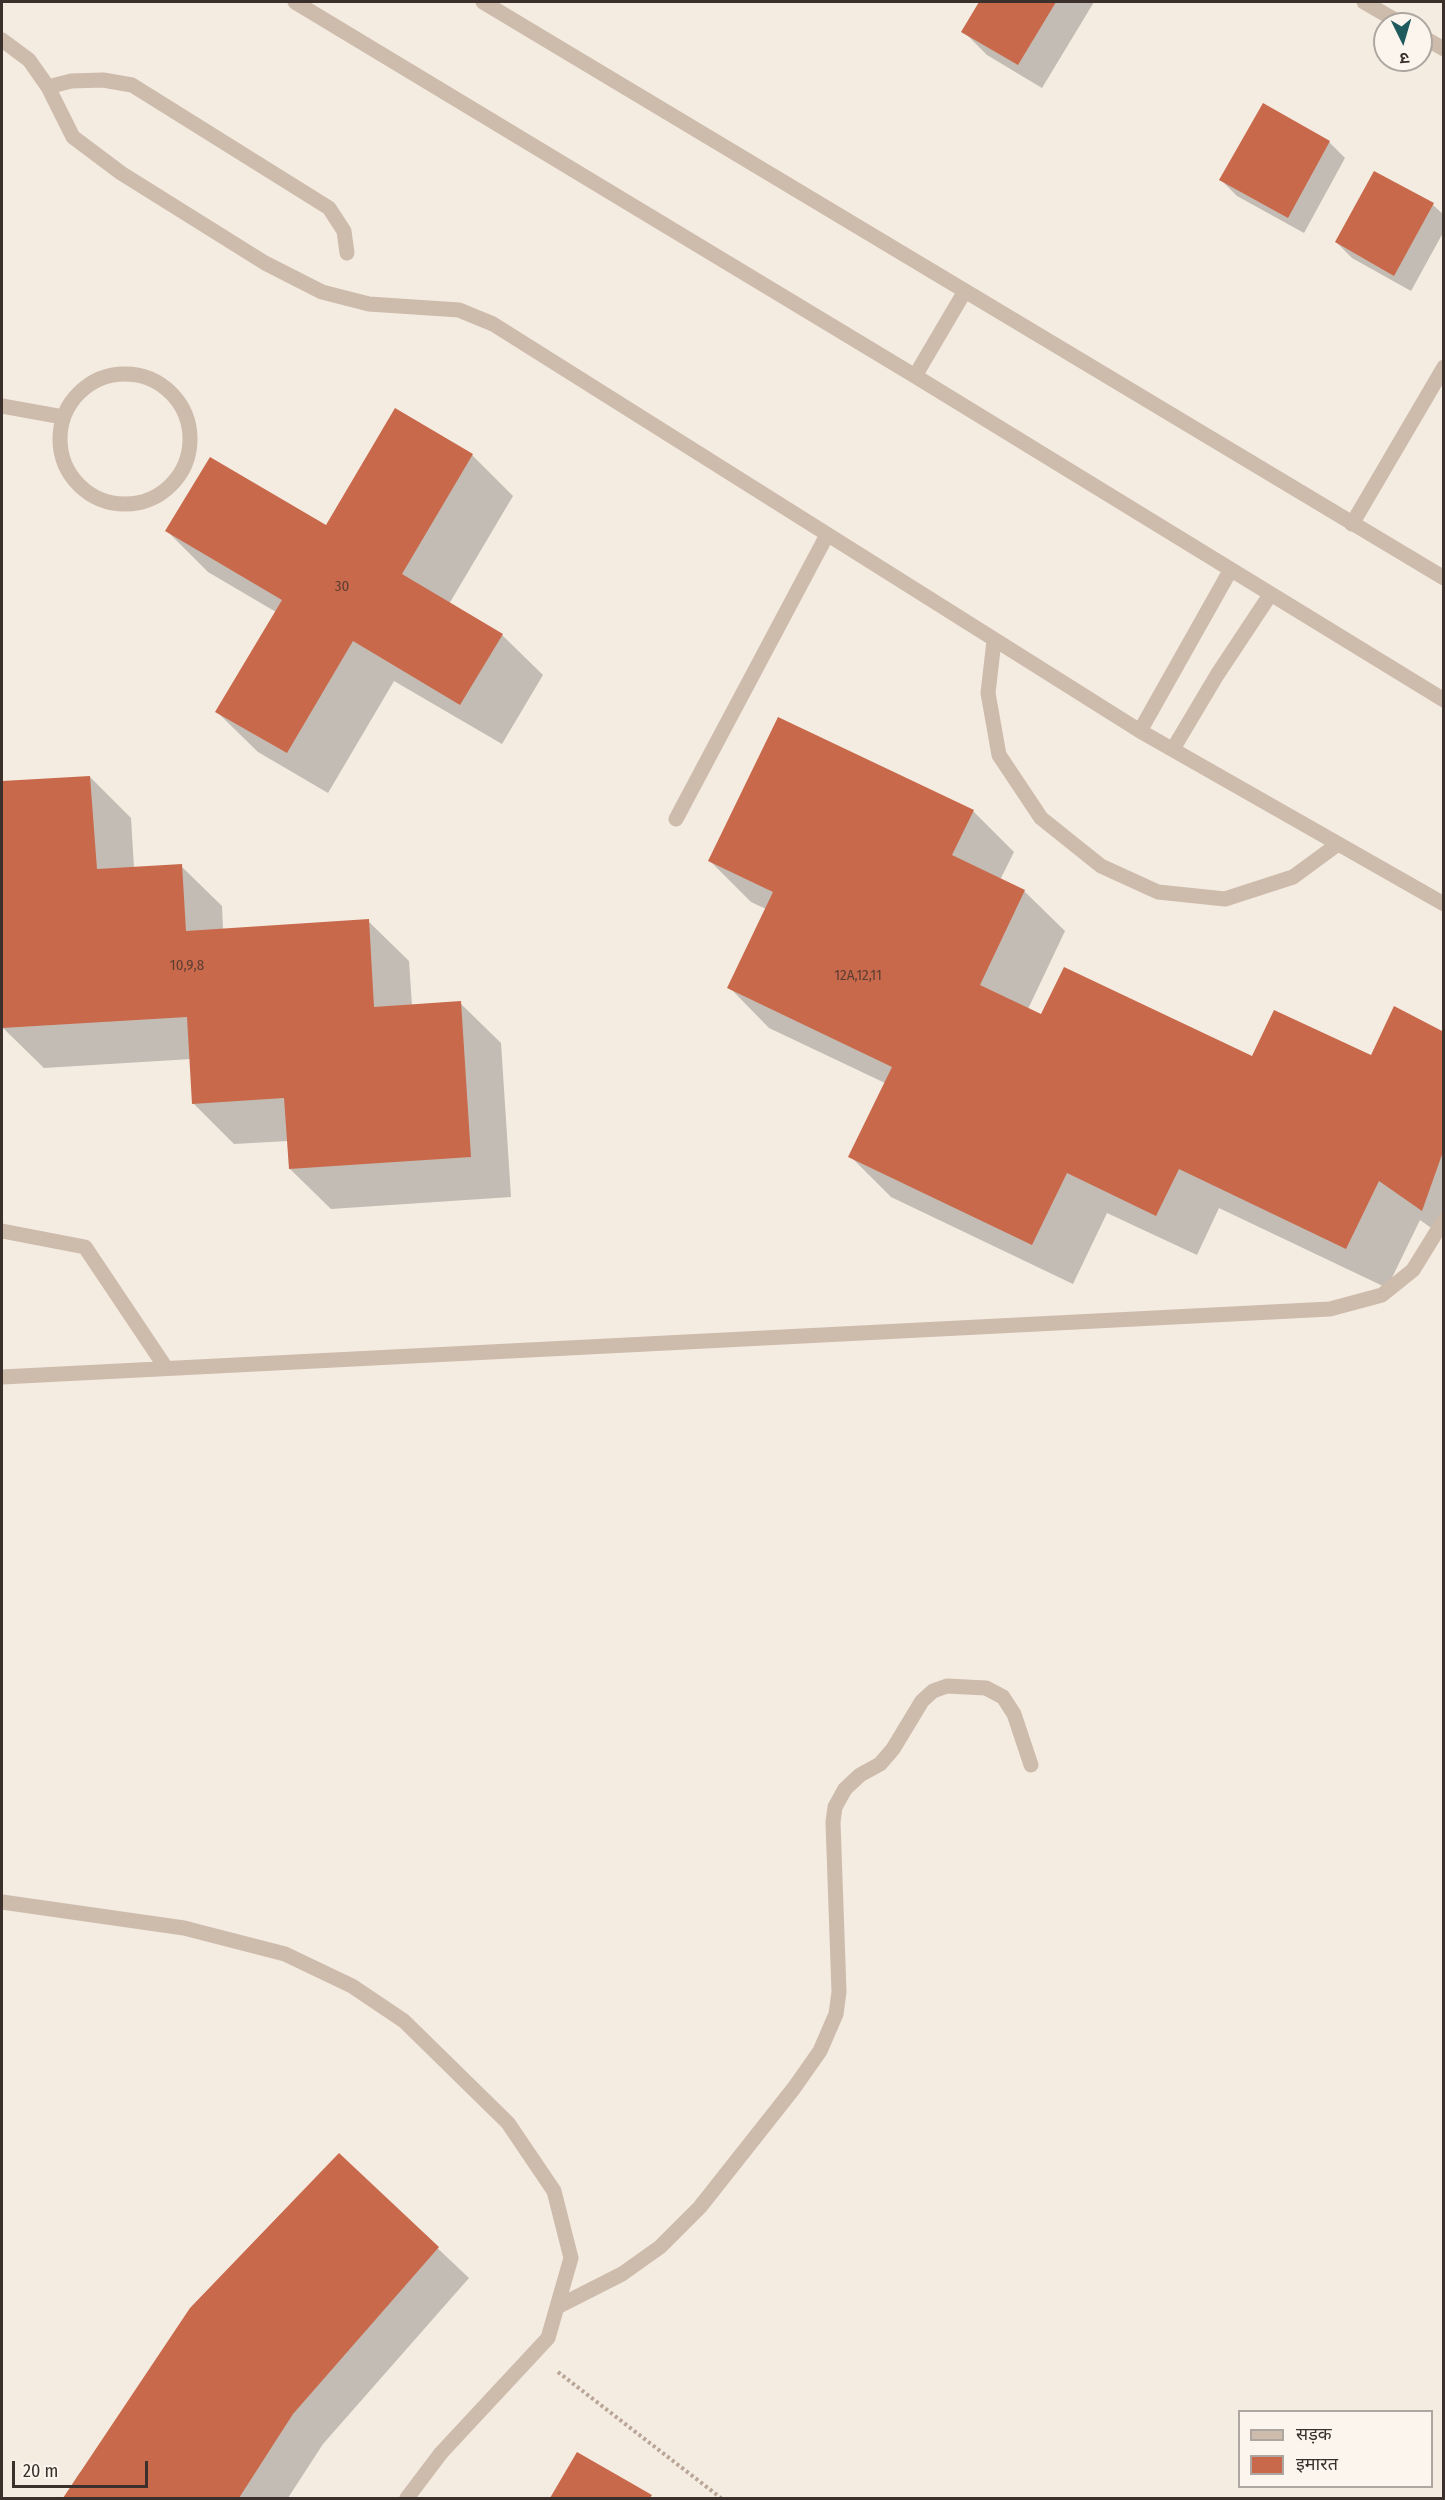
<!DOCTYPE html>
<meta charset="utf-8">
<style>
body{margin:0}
#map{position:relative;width:1445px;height:2500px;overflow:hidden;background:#f4ebe1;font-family:"Fira Sans Condensed","Noto Sans Devanagari",sans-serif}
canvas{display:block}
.frame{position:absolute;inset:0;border:3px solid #3b302b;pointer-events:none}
.legend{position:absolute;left:1238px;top:2410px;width:195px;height:78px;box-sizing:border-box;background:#fbf5ee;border:2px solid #aea6a0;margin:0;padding:8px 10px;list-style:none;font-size:18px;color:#3b302b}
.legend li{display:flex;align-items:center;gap:12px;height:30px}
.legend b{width:30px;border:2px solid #aea6a0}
.north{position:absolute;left:1373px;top:12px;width:60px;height:60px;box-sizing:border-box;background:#fbf5ee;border:2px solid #aea6a0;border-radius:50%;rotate:175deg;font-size:16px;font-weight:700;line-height:24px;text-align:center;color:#3b302b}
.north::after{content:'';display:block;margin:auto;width:21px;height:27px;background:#1f5a5e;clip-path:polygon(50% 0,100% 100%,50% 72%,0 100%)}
.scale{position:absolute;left:12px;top:2461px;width:136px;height:27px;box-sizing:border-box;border:3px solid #3b302b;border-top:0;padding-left:8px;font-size:18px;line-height:21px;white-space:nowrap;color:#3b302b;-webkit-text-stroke:4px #fbf5ee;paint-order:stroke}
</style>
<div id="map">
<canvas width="1445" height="2500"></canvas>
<div class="frame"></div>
<ul class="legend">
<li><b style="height:8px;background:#cdbbac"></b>सड़क</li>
<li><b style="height:16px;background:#c8694b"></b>इमारत</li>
</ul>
<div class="north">उ</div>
<div class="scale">20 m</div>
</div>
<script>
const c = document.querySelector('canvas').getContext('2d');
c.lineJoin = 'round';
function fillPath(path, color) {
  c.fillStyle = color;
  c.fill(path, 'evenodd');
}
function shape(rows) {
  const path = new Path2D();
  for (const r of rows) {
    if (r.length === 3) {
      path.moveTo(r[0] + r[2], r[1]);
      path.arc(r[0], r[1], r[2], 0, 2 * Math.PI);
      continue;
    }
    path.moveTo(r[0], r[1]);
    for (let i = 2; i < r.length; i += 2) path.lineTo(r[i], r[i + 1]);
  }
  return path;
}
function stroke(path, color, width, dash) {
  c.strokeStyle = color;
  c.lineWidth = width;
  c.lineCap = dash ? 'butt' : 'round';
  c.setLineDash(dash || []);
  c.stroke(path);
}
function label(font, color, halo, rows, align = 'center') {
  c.font = font + ' "Fira Sans Condensed",sans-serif';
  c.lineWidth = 4.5;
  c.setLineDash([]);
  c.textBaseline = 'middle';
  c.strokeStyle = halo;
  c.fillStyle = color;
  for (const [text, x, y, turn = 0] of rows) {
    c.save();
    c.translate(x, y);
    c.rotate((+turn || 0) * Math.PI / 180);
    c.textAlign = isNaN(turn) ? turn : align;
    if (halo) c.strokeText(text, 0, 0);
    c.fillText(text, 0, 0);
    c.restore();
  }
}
const shadow = shape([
 [981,2,1094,2,1042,88,987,55,963,31],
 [1263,105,1329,142,1345,158,1304,233,1237,196,1221,180],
 [1375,173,1433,205,1444,215,1444,231,1411,291,1352,258,1336,242],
 [396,410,472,455,513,496,449,604,502,635,543,675,502,744,394,681,328,793,258,752,217,712,276,612,208,572,167,531,326,527],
 [90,777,131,818,134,868,181,866,222,906,223,930,368,921,409,961,412,1006,460,1003,501,1043,511,1197,331,1209,290,1169,288,1141,234,1144,194,1104,191,1059,44,1068,3,1028,2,783],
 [973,811,1014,852,1000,880,1024,891,1065,931,1028,1009,1042,1016,1252,1058,1372,1057,1444,1034,1444,1237,1420,1220,1387,1288,1219,1208,1197,1255,1107,1213,1073,1284,891,1197,850,1156,885,1083,769,1028,729,987,766,909,751,902,710,861],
 [339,2155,469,2278,323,2444,288,2498,64,2498,78,2475],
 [577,2454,651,2497,653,2498,551,2498]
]);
const building = shape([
 [979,2,1056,2,1018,65,961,32],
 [1263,103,1330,141,1288,218,1219,180],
 [1374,171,1434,203,1394,276,1335,242],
 [395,408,473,454,402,574,503,634,460,705,353,641,287,753,215,712,282,600,165,531,210,457,326,525],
 [778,717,974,810,952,855,1025,890,980,985,1041,1014,1064,967,1252,1056,1274,1010,1371,1055,1394,1006,1444,1032,1444,1149,1422,1211,1379,1181,1346,1249,1179,1169,1156,1216,1067,1173,1032,1245,848,1157,892,1067,727,988,773,892,708,861],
 [90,776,97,869,182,864,186,931,369,919,374,1007,461,1001,471,1157,289,1169,284,1098,192,1104,187,1017,2,1028,2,781],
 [339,2153,439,2247,293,2414,239,2498,63,2498,190,2308],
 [577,2452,652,2495,650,2498,550,2498]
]);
const path = shape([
 [558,2372,721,2498]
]);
const service = shape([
 [2,1902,184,1928,285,1954,352,1986,404,2021,508,2123,554,2191,571,2258,548,2338,441,2453,407,2498],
 [557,2307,622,2274,660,2247,700,2207,794,2088,820,2051,836,2014,839,1992,833,1822,835,1807,845,1789,860,1775,880,1764,893,1749,922,1701,933,1691,947,1686,986,1688,1003,1697,1014,1714,1031,1765]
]);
const minor = shape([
 [1364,2,1402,24],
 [1421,36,1444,49],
 [2,40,29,60,48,87,73,137,121,173,265,263,322,292,369,304,459,310,493,324,1140,731,1444,904],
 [48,87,71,81,103,80,132,85,329,208,344,231,347,253],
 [125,439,65],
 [2,406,63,417],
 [1352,524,1444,367],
 [994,641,988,693,999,755,1041,818,1101,866,1158,892,1225,899,1293,877,1338,844],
 [1140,731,1230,571],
 [1173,749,1217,675,1270,595],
 [676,819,827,535],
 [2,1231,85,1247,166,1368],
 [2,1377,1330,1309,1382,1295,1413,1270,1444,1220]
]);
const tertiary = shape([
 [295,2,915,376,1444,700],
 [483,2,1444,578],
 [915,376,965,291]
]);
const numberNames = [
 ["30",342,587],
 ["10,9,8",187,966],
 ["12A,12,11",858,976]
];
fillPath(shadow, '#0003');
fillPath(building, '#c8694b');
stroke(path, '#b9a596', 4, [3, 3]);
stroke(service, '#cdbbac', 15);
stroke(minor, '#cdbbac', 15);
stroke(tertiary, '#cdbbac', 15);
label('15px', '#5e3e33', null, numberNames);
</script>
